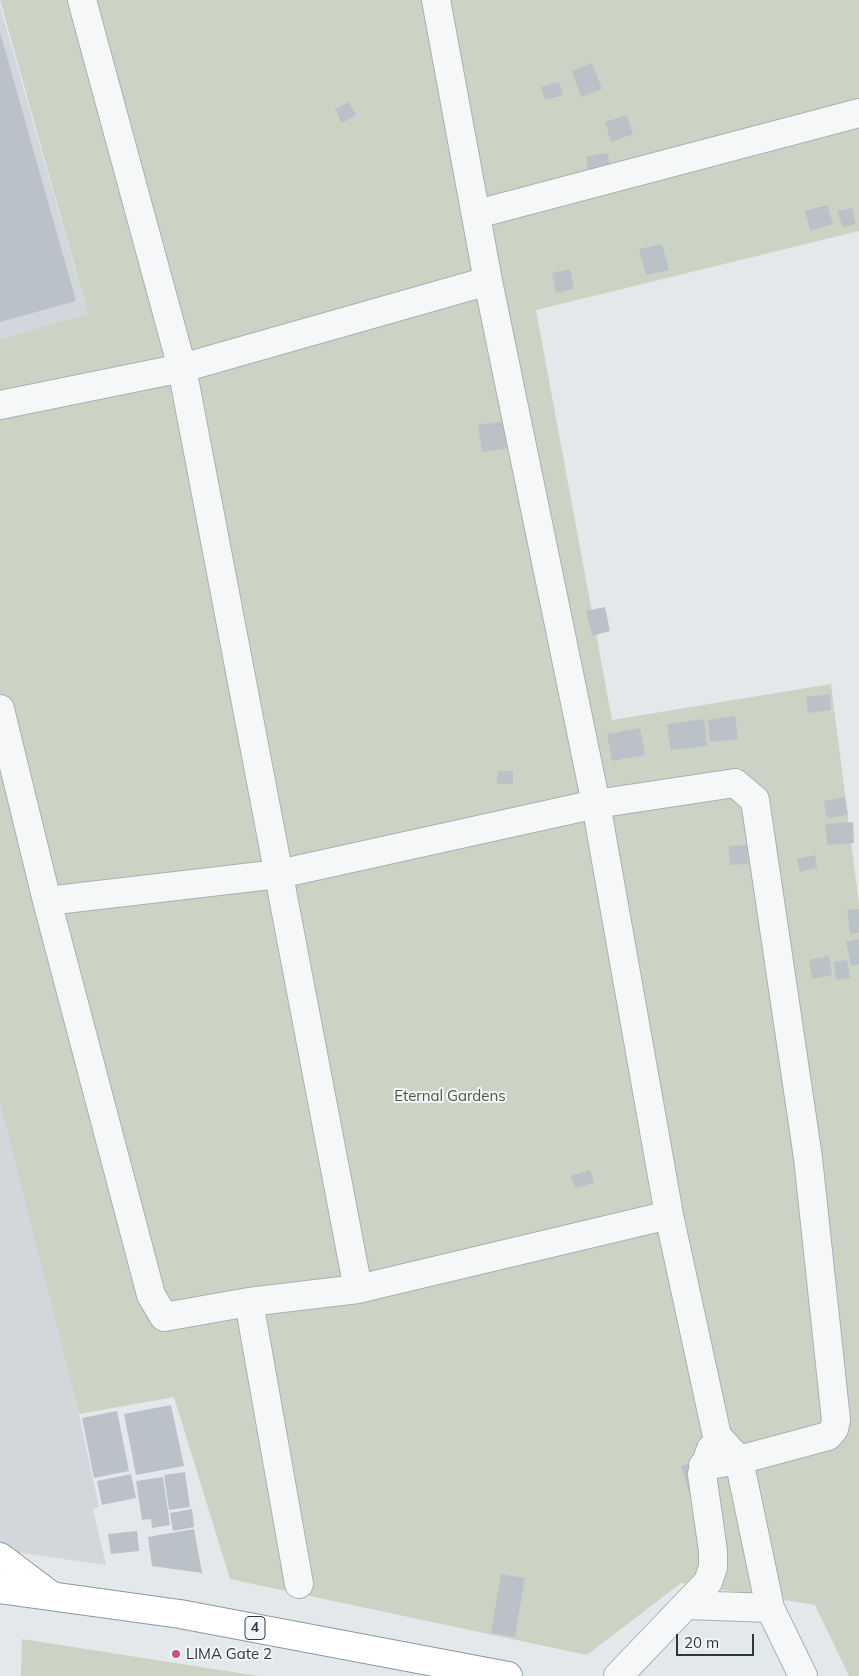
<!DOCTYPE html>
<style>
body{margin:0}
#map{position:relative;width:859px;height:1676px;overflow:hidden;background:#e3e8ea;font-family:Mulish,sans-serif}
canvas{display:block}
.scale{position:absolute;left:676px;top:1634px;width:78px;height:22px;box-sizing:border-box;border:2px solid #2c3841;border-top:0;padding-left:6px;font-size:15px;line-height:18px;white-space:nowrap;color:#2c3841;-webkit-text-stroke:4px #f3f6f8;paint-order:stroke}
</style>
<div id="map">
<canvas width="859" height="1676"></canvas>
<div class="scale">20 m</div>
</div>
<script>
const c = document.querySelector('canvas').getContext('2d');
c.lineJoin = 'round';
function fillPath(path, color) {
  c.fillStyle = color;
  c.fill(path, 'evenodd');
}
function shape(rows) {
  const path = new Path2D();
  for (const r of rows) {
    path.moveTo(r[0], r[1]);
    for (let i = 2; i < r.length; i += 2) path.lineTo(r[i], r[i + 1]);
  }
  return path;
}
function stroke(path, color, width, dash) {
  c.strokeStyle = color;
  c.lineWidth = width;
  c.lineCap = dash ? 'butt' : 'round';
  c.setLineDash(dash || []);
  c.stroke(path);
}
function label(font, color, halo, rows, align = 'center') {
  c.font = font + ' Mulish,sans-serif';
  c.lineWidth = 4;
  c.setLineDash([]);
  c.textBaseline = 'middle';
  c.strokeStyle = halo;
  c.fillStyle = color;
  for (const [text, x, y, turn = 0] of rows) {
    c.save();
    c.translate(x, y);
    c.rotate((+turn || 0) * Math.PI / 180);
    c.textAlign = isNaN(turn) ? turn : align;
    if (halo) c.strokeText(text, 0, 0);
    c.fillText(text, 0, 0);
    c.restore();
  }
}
const built = shape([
 [0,6,88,315,0,339],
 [0,1105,79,1414,99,1507,93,1509,106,1565,0,1550]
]);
const green = shape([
 [0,0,859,0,859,231,536,310,612,720,831,684,859,904,859,1676,849,1676,815,1605,681,1583,587,1655,230,1579,174,1397,79,1414,0,1105,0,339,88,314],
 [22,1639,258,1676,21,1676]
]);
const building = shape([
 [0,32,76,301,0,322],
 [592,63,602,89,581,97,572,71],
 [559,82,563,95,545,100,541,87],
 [349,102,356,115,342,123,335,109],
 [627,115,633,134,611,142,605,122],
 [608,153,610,173,589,176,586,156],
 [827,205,833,224,810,231,805,211],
 [852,208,856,224,842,227,838,211],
 [662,244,669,270,646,275,639,249],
 [570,269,574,289,556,293,552,273],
 [505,421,509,448,482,452,478,425],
 [605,607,610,631,592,636,586,611],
 [830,694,831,710,808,713,806,697],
 [735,716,738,739,710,742,708,720],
 [704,719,707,746,671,750,667,724],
 [640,728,645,755,612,761,607,734],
 [498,771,513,771,513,784,497,784],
 [845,797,848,815,827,818,824,801],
 [853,822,854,843,827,845,825,824],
 [747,845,748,864,730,865,729,846],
 [815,855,817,868,800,872,797,859],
 [859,909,859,933,850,934,847,910],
 [859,939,859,964,851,966,846,942],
 [829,956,832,975,812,979,809,960],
 [847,960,850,978,836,980,834,962],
 [590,1170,594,1183,575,1188,571,1176],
 [171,1405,184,1466,136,1475,124,1414],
 [117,1411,129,1471,94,1478,82,1418],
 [701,1460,709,1489,690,1495,681,1466],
 [185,1472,190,1507,169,1510,164,1475],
 [131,1474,136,1498,102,1505,97,1481],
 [163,1477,170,1525,152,1528,151,1519,142,1520,136,1481],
 [192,1509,194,1527,173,1531,170,1513],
 [194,1529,202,1573,152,1566,148,1537],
 [137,1531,139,1551,111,1554,108,1534],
 [501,1574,525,1578,515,1637,491,1633]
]);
const street = shape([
 [82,0,182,368,358,1289],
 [436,0,488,281,596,804,669,1215,717,1436,739,1460,770,1608,803,1676],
 [477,214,859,113],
 [0,405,182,368,488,281],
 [0,709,47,901,151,1295,164,1317,249,1302,358,1289,669,1215],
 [47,901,279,874,596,804,735,783,755,800,808,1158,836,1420,834,1429,828,1436,739,1460,703,1466],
 [249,1302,299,1584],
 [687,1605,770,1608],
 [618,1676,708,1582,713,1567,713,1551,702,1474,711,1449]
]);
const highway = shape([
 [0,1557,49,1594],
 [0,1589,180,1614,508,1676]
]);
const markers = [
 [176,1654,5,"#c4547d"]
];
const shields = [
 [255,1628,20]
];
const shieldNames = [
 ["4",255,1628]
];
const parkNames = [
 ["Eternal Gardens",450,1096]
];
const poiNames = [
 ["LIMA Gate 2",186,1654]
];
fillPath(built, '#d2d7dc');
fillPath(green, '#ccd3c5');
fillPath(building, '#bbc2c7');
stroke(street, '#a8b0b4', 30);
stroke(highway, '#8c98a0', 30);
stroke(street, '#f6f7f9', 28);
stroke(highway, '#fff', 28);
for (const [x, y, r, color] of markers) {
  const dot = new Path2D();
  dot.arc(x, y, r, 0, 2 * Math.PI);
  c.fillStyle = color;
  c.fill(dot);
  stroke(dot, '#f3f6f8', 2);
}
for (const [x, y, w] of shields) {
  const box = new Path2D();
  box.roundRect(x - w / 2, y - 11.5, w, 23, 4);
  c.fillStyle = '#f3f6f8';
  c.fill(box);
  stroke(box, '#2c3841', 1);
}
label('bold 14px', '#2c3841', null, shieldNames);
label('15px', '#485c3b', '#f3f6f8', parkNames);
label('15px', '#2c3841', '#f3f6f8', poiNames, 'left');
</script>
